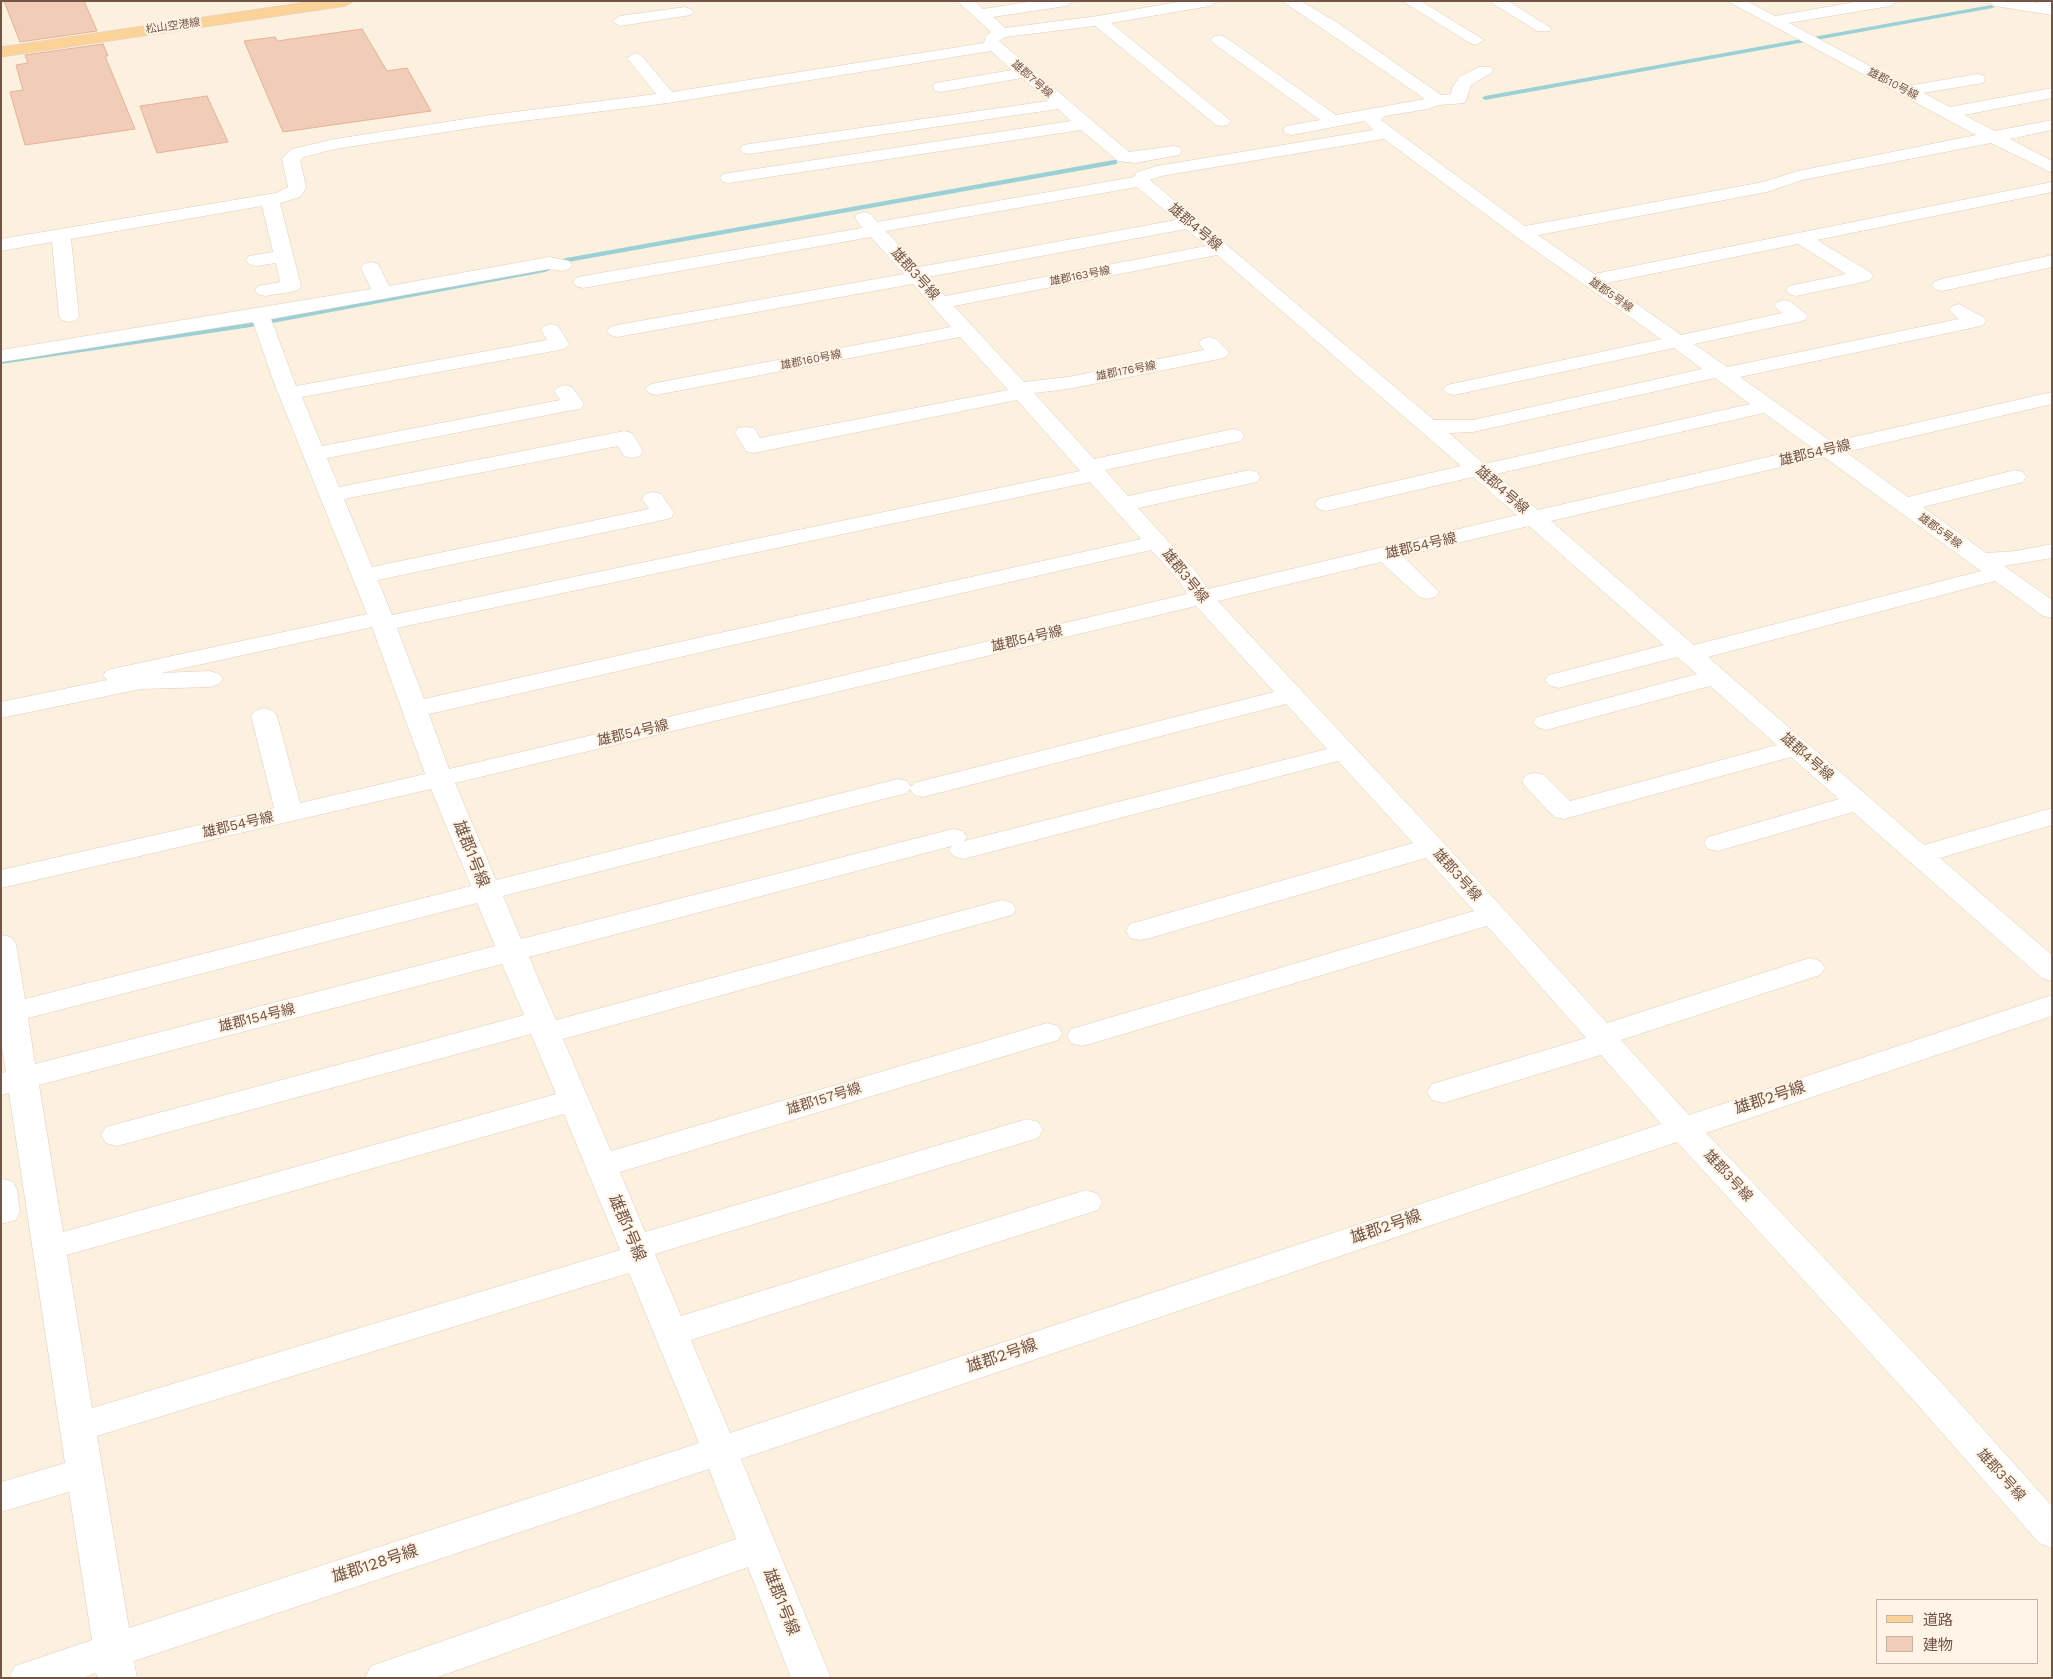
<!DOCTYPE html>
<meta charset="utf-8">
<style>
body{margin:0}
#map{position:relative;width:2053px;height:1679px;overflow:hidden;background:#fcf0df;font-family:"Work Sans","Noto Sans JP",sans-serif}
canvas{display:block}
.frame{position:absolute;inset:0;border:2px solid #725547;pointer-events:none}
.legend{position:absolute;left:1876px;top:1599px;width:162px;height:65px;box-sizing:border-box;background:#fff4e5;border:1px solid #c7b4a6;margin:0;padding:6px 9px;list-style:none;font-size:15px;color:#725547}
.legend li{display:flex;align-items:center;gap:10px;height:25px}
.legend b{width:25px;border:1px solid #c7b4a6}
</style>
<div id="map">
<canvas width="2053" height="1679"></canvas>
<div class="frame"></div>
<ul class="legend">
<li><b style="height:6px;background:#fbd297"></b>道路</li>
<li><b style="height:14px;background:#f1ccb7"></b>建物</li>
</ul>
</div>
<script>
const c = document.querySelector('canvas').getContext('2d');
c.lineJoin = 'round';
function shape(rows) {
  const path = new Path2D();
  for (const r of rows) {
    path.moveTo(r[0], r[1]);
    for (let i = 2; i < r.length; i += 2) path.lineTo(r[i], r[i + 1]);
  }
  return path;
}
function fillPath(path, color) {
  c.fillStyle = color;
  c.fill(path, 'evenodd');
}
function stroke(path, color, width, dash) {
  c.strokeStyle = color;
  c.lineWidth = width;
  c.lineCap = dash ? 'butt' : 'round';
  c.setLineDash(dash || []);
  c.stroke(path);
}
function label(font, color, halo, rows, align = 'center') {
  c.font = font + ' "Work Sans","Noto Sans JP",sans-serif';
  c.lineWidth = 4;
  c.setLineDash([]);
  c.textBaseline = 'middle';
  c.strokeStyle = halo;
  c.fillStyle = color;
  for (const [text, x, y, turn = 0] of rows) {
    c.save();
    c.translate(x, y);
    c.rotate((+turn || 0) * Math.PI / 180);
    c.textAlign = isNaN(turn) ? turn : align;
    if (halo) c.strokeText(text, 0, 0);
    c.fillText(text, 0, 0);
    c.restore();
  }
}
const stream = shape([
 [1991,5,1994,7,1993,8,1485,100,1482,98,1485,96,1991,5],
 [1114,160,1117,160,1117,164,568,262,545,272,251,327,1,364,1,359,251,323,543,268,566,258,1114,160]
]);
const building = shape([
 [4,1,84,1,97,31,20,42,4,1],
 [362,29,387,71,407,68,431,111,283,132,244,41,275,37,277,41,362,29],
 [103,44,108,56,105,56,135,129,25,145,10,92,23,90,16,65,28,63,25,55,103,44],
 [207,96,228,142,157,153,140,106,207,96]
]);
const street = shape([
 [957,1,975,1,983,9,1034,1,1074,1,1066,6,993,17,1005,28,1098,16,1183,1,1218,1,1210,6,1111,23,1231,121,1228,125,1222,126,1216,125,1095,26,1005,37,999,41,1129,152,1173,146,1179,147,1182,151,1179,155,1135,163,1118,161,1081,130,729,183,723,182,720,178,723,174,729,173,1071,121,1058,109,749,154,743,153,740,149,743,145,749,144,1048,101,1022,78,941,92,935,91,933,87,935,83,941,82,1012,70,991,51,668,103,491,125,335,149,304,157,300,160,306,187,303,193,300,197,280,203,301,286,298,290,291,292,265,296,258,294,255,290,258,286,280,282,276,263,256,266,249,264,246,260,249,256,273,252,262,206,71,239,79,316,76,320,69,322,62,320,59,316,52,242,1,251,1,239,276,193,288,187,282,159,285,155,292,149,335,139,491,115,656,94,627,58,635,53,641,55,672,92,984,43,986,36,991,32,957,1],
 [1282,1,1301,1,1338,23,1441,95,1451,94,1452,88,1459,77,1479,67,1491,67,1493,70,1491,73,1471,85,1465,103,1439,105,1428,109,1385,116,1381,120,1525,226,1763,182,1798,171,1976,135,1727,1,1747,1,1775,16,1861,1,1898,1,1890,6,1789,23,1908,86,1977,74,1983,75,1985,79,1983,83,1923,93,1950,107,2052,88,2052,98,1964,115,1995,131,2052,120,2052,130,2010,139,2052,161,2052,173,1991,143,1802,180,1767,192,1538,235,1594,274,2052,182,2052,192,1817,240,1870,272,1873,276,1870,280,1863,282,1796,296,1789,294,1786,290,1789,286,1846,274,1798,244,1607,283,1681,335,1782,313,1774,306,1777,302,1784,300,1791,302,1808,316,1805,320,1798,322,1694,344,1727,367,1959,319,1949,310,1952,306,1959,304,1983,317,1986,321,1983,325,1976,327,1740,377,1832,442,2052,392,2052,404,1846,452,1908,497,2015,470,2023,472,2026,477,2023,482,1923,507,1986,553,2016,551,2052,544,2052,558,2004,566,2052,600,2052,618,2043,616,1995,581,1708,657,1924,845,2052,808,2052,825,1940,858,2052,955,2052,981,2042,978,1853,812,1718,851,1708,849,1704,843,1708,837,1839,799,1791,757,1564,819,1554,817,1526,787,1522,781,1526,775,1535,773,1544,775,1570,801,1777,745,1710,686,1546,730,1537,727,1533,722,1537,717,1697,674,1677,657,1558,688,1549,685,1545,680,1549,675,1664,645,1529,526,1403,556,1439,592,1435,597,1427,599,1419,597,1381,562,1218,601,1442,841,1607,1023,1800,961,1810,958,1820,961,1825,968,1820,975,1621,1040,1689,1115,2052,995,2052,1016,1706,1133,1941,1382,2052,1506,2052,1548,2039,1543,1915,1402,1677,1142,741,1459,831,1678,791,1678,748,1567,435,1678,365,1678,371,1666,736,1539,709,1469,134,1661,137,1678,97,1678,96,1673,83,1678,9,1678,15,1666,92,1640,69,1492,1,1512,1,1482,65,1463,9,1093,1,1095,1,1073,6,1072,1,1042,1,935,11,937,16,944,25,999,471,886,431,789,1,888,1,870,274,808,251,716,255,711,264,708,273,711,277,716,300,803,425,774,372,627,161,673,210,671,219,674,223,679,219,684,210,687,141,689,1,718,1,702,107,680,103,675,107,670,367,614,274,383,253,322,1,362,1,350,371,289,361,268,364,264,371,262,378,264,389,286,549,257,569,261,572,265,569,269,562,271,549,269,271,319,296,386,547,340,541,330,544,326,551,324,558,326,569,344,566,348,559,350,302,397,322,446,560,400,554,391,558,387,565,385,572,387,584,404,581,409,573,410,327,458,339,487,624,431,632,433,643,451,640,456,632,458,624,456,618,446,344,499,372,567,649,509,642,499,645,494,653,492,661,494,674,513,671,518,663,520,378,580,392,615,1080,471,1017,400,754,453,746,451,735,433,738,428,746,427,754,428,760,438,1008,390,960,337,656,395,649,393,645,389,649,385,656,383,951,327,913,284,617,337,610,335,607,331,610,327,617,325,904,274,871,237,583,288,576,286,573,282,576,278,583,276,862,228,855,218,857,214,864,212,871,214,877,222,1134,177,1137,172,1157,166,1373,130,1365,121,1292,135,1286,134,1283,130,1286,126,1320,120,1213,43,1211,40,1213,37,1219,35,1225,37,1336,115,1425,99,1282,1],
 [1384,139,1515,236,1661,339,1447,385,1443,389,1447,393,1454,395,1674,348,1702,369,1473,420,1434,420,1150,180,1161,176,1384,139],
 [1137,187,1176,220,919,267,886,231,1137,187],
 [1186,229,1206,246,945,296,928,277,1186,229],
 [1217,255,1461,466,1318,499,1315,504,1318,509,1326,511,1473,477,1517,515,1208,589,1197,573,1138,508,1257,482,1260,477,1257,472,1249,470,1128,496,1105,470,1241,441,1244,436,1241,431,1233,429,1094,459,1034,393,1068,389,1219,359,1226,357,1229,353,1226,349,1216,339,1209,337,1202,339,1199,343,1204,350,1068,377,1024,382,954,306,1217,255],
 [1715,378,1750,404,1484,464,1449,433,1473,432,1715,378],
 [1764,413,1811,447,1538,510,1496,474,1764,413],
 [1824,457,1981,571,1694,645,1551,521,1824,457],
 [1090,482,1141,539,424,699,397,628,1090,482],
 [1151,550,1180,582,1187,594,449,769,429,714,1151,550],
 [1196,606,1274,692,914,783,911,787,907,781,898,779,496,880,455,783,1196,606],
 [1286,704,1327,749,964,841,967,837,963,831,953,829,521,939,503,896,907,793,910,789,914,795,923,797,1286,704],
 [1338,761,1413,843,1130,924,1126,931,1130,938,1140,940,1150,938,1426,858,1474,911,1071,1029,1067,1036,1071,1043,1082,1046,1093,1043,1487,926,1586,1038,1432,1084,1427,1092,1432,1100,1443,1103,1601,1055,1661,1124,730,1433,691,1340,1098,1210,1102,1202,1098,1194,1086,1190,681,1316,655,1254,1038,1138,1043,1130,1038,1122,1027,1119,645,1232,620,1172,1058,1040,1062,1033,1058,1026,1047,1023,611,1151,563,1039,1012,915,1016,909,1012,903,1002,900,556,1020,529,957,952,846,949,850,953,856,963,859,1338,761],
 [477,903,495,946,35,1064,28,1018,477,903],
 [502,964,524,1015,117,1124,106,1127,101,1135,106,1143,117,1146,531,1034,556,1094,63,1232,39,1085,502,964],
 [564,1114,620,1250,92,1408,67,1255,564,1114],
 [629,1273,699,1443,129,1628,97,1436,629,1273],
 [1402,1,1421,1,1484,40,1476,45,1470,43,1402,1],
 [1489,1,1508,1,1551,28,1549,31,1537,31,1489,1],
 [1987,1,2026,1,2052,5,2052,15,1995,6,1987,1],
 [685,7,691,9,693,12,691,15,620,26,612,21,620,16,685,7],
 [2052,255,2052,267,1942,291,1935,289,1932,285,1935,281,1942,279,2052,255],
 [1,1178,13,1182,17,1190,20,1211,16,1220,1,1224,1,1178]
]);
const secondary = shape([
 [2037,1,2052,1,2052,7,2040,4,2037,1]
]);
const primary = shape([
 [313,1,354,1,346,6,1,57,1,47,313,1]
]);
const farStreetnames = [
 ["松山空港線",173,26,-8],
 ["雄郡7号線",1032,79,41],
 ["雄郡10号線",1893,84,27],
 ["雄郡163号線",1080,276,-11],
 ["雄郡5号線",1611,295,35],
 ["雄郡160号線",811,360,-11],
 ["雄郡176号線",1126,371,-11],
 ["雄郡5号線",1940,531,36]
];
const streetNames = [
 ["雄郡4号線",1195,227,40],
 ["雄郡3号線",915,274,48],
 ["雄郡54号線",1815,453,-13],
 ["雄郡4号線",1502,490,41],
 ["雄郡54号線",1421,546,-13],
 ["雄郡3号線",1185,576,51],
 ["雄郡54号線",1027,639,-13],
 ["雄郡54号線",633,733,-13],
 ["雄郡4号線",1807,757,41],
 ["雄郡54号線",238,825,-13],
 ["雄郡3号線",1457,875,48],
 ["雄郡154号線",257,1018,-14],
 ["雄郡157号線",824,1099,-17],
 ["雄郡3号線",1728,1176,47],
 ["雄郡3号線",2001,1475,48]
];
const nearStreetnames = [
 ["雄郡1号線",471,854,68],
 ["雄郡2号線",1770,1098,-18],
 ["雄郡2号線",1386,1227,-19],
 ["雄郡1号線",627,1228,67],
 ["雄郡2号線",1002,1356,-19],
 ["雄郡128号線",375,1564,-18],
 ["雄郡1号線",781,1602,68]
];
fillPath(stream, '#9bd0d6');
fillPath(building, '#f1ccb7');
stroke(building, '#e4b198', 1);
stroke(street, '#e0cbbc', 1);
stroke(secondary, '#e7cebc', 1);
stroke(primary, '#dad3cf', 1);
fillPath(street, '#fff');
fillPath(secondary, '#fff');
fillPath(primary, '#fbd297');
label('11px', '#725547', '#fff4e5', farStreetnames);
label('14px', '#725547', '#fff4e5', streetNames);
label('16px', '#725547', '#fff4e5', nearStreetnames);
</script>
